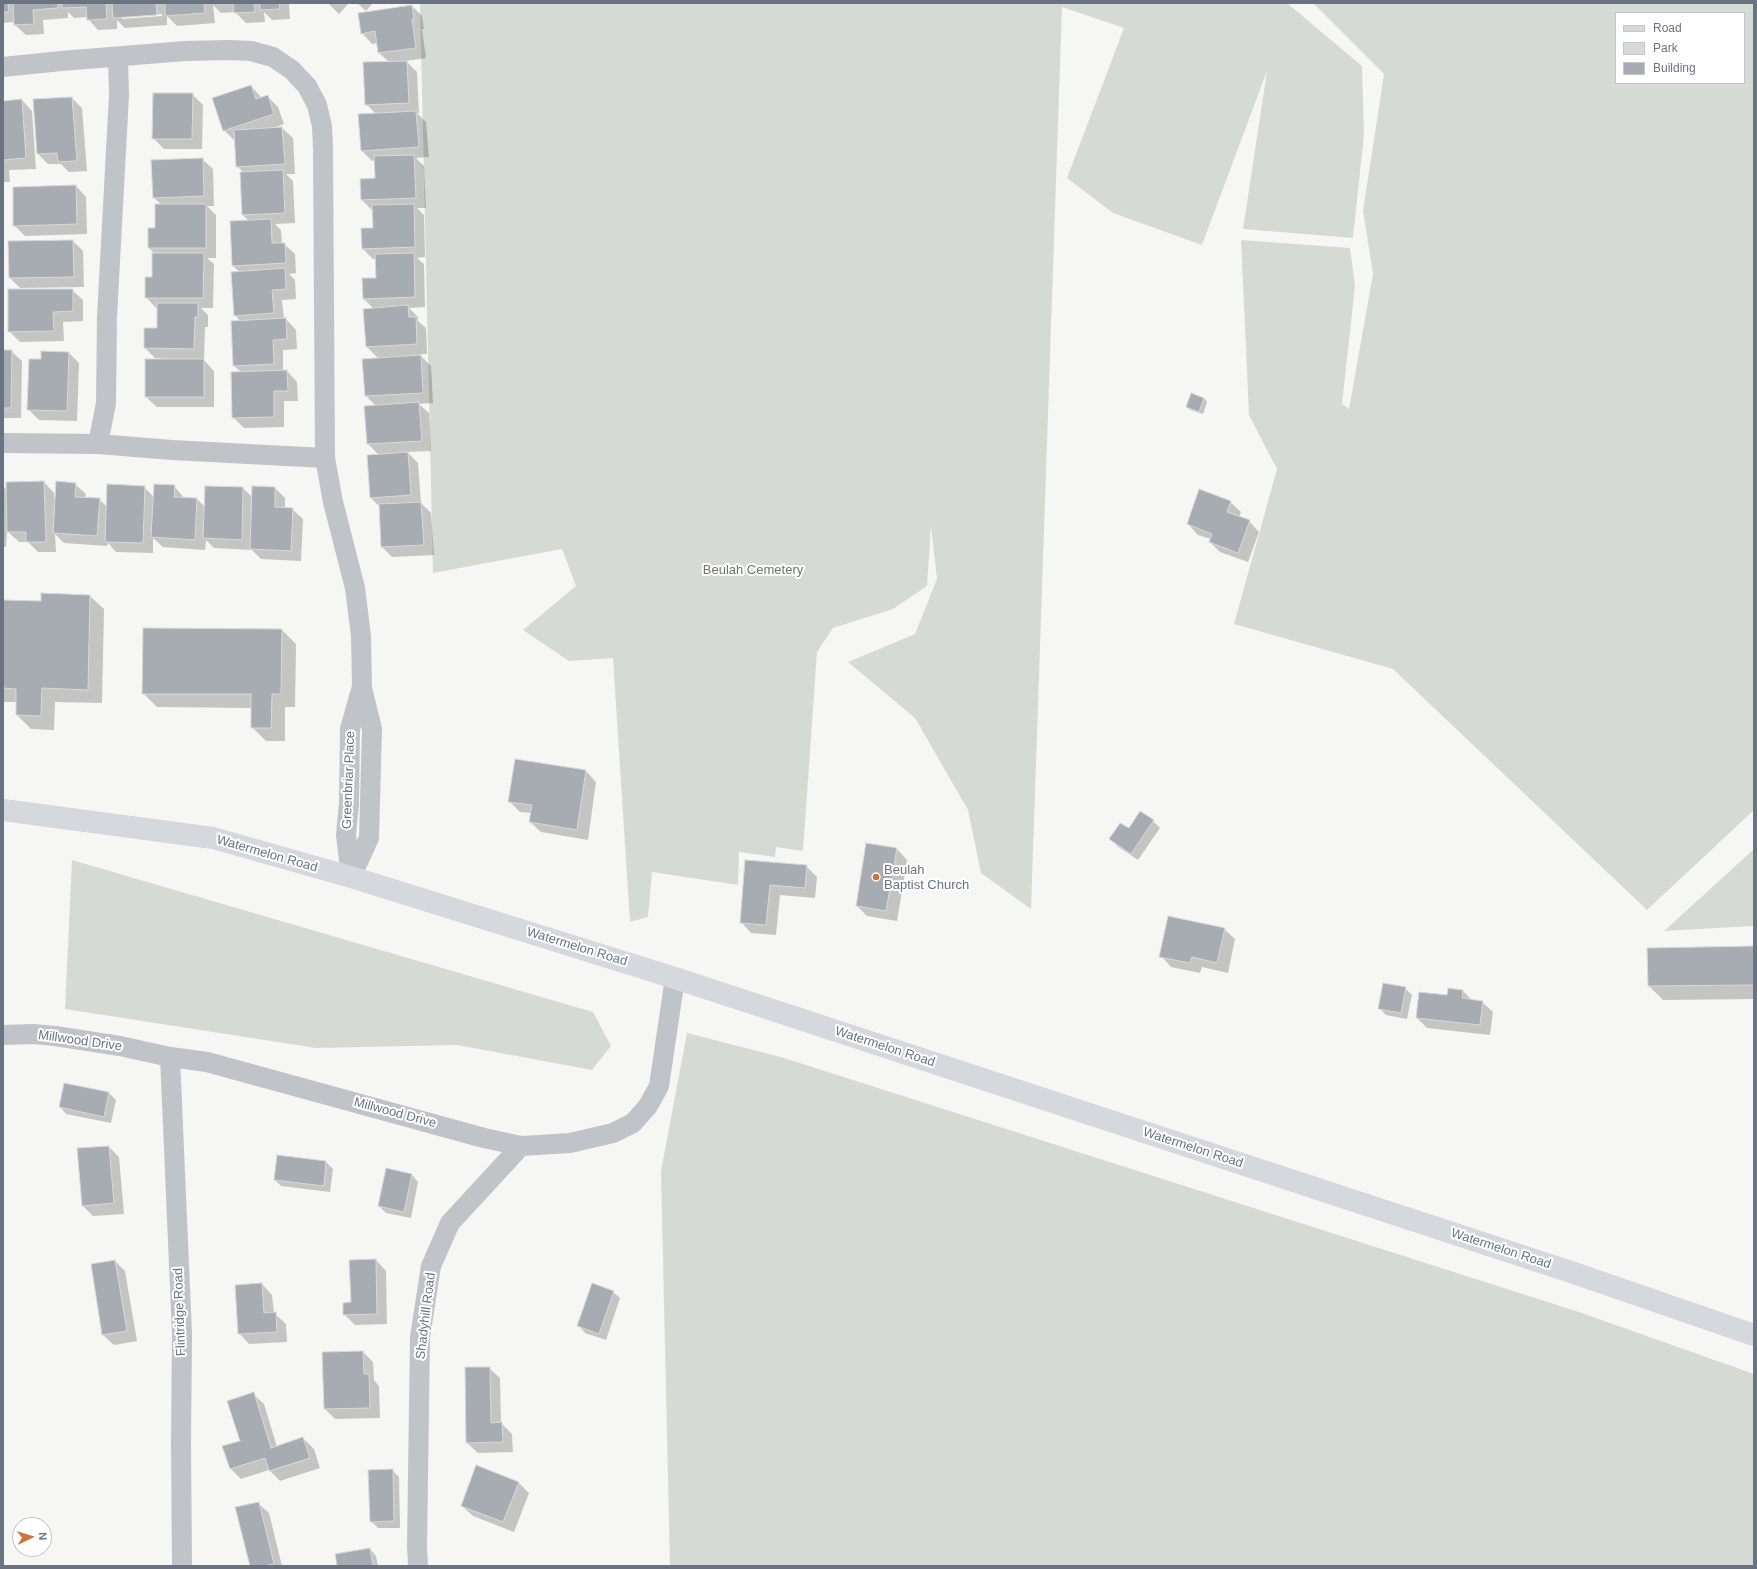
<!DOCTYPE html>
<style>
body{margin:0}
#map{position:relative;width:1757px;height:1569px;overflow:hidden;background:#f6f7f4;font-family:Arial,sans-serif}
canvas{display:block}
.frame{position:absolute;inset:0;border:4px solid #697382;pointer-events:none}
.legend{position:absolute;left:1615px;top:12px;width:130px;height:72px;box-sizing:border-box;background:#fff;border:1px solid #c3c7cd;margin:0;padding:5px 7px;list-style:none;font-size:12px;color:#697382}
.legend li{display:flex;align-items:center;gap:8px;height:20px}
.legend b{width:20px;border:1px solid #c3c7cd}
.north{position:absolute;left:12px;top:1517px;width:40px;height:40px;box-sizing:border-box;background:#fff;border:1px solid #c3c7cd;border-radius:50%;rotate:86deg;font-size:11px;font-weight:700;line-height:16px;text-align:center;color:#697382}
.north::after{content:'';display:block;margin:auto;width:14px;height:18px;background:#cf733c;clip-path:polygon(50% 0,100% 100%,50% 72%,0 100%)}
</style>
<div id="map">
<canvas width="1757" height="1569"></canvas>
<div class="frame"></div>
<ul class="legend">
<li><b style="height:5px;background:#d5d8dc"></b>Road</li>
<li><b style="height:11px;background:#d5dbd4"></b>Park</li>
<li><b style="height:11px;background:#a7acb3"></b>Building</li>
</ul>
<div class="north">N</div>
</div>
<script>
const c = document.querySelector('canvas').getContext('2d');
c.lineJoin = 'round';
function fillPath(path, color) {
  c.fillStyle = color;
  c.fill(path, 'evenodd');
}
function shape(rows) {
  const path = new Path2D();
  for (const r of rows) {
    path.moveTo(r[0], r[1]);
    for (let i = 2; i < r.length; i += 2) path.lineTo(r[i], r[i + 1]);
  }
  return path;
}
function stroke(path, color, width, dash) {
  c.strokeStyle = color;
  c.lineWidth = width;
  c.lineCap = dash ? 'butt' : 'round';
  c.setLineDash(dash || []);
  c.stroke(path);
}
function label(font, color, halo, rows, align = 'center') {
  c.font = font + ' Arial,sans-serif';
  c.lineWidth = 4;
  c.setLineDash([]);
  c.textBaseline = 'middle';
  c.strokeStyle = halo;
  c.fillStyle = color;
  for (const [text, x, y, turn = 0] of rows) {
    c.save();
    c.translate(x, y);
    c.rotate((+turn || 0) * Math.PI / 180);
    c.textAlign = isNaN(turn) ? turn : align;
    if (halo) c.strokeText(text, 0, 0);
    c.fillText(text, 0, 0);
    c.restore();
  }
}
const green = shape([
 [420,3,1287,3,1362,66,1364,135,1353,238,1243,229,1267,71,1202,245,1113,213,1067,178,1124,28,1062,7,1031,909,981,873,968,810,915,718,848,662,915,634,937,579,931,526,927,586,893,609,833,628,817,652,803,851,776,847,775,857,739,852,738,885,652,872,648,917,630,922,613,658,569,661,523,630,576,586,562,549,433,573],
 [1313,3,1754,3,1753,466,1754,466,1754,810,1647,910,1393,669,1234,624,1277,469,1249,415,1241,240,1350,248,1355,286,1342,404,1349,409,1373,274,1363,211,1384,74],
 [1616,13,1744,13,1744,83,1616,83],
 [1754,849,1754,926,1664,931],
 [72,860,593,1012,611,1046,592,1070,457,1045,316,1048,65,1009],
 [687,1033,781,1057,1579,1312,1754,1374,1754,1566,670,1566,661,1171]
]);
const shadow = shape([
 [3,3,313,3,289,4,290,19,272,20,264,12,265,22,246,23,235,12,221,13,213,5,215,23,177,26,167,16,167,25,125,28,117,20,117,29,98,30,88,19,88,17,74,18,68,12,68,18,43,20,44,34,26,35,15,25,15,22,3,23],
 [162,14,162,16,122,19,122,17],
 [328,3,349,3,339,14],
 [357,3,373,3,366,11],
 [412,6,422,16,424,29,422,29,426,58,406,61,417,72,419,113,417,113,426,122,429,157,416,158,424,166,426,208,417,208,424,215,425,257,417,258,424,264,425,307,409,308,418,317,418,321,426,328,427,354,419,354,431,366,433,403,419,404,429,413,431,451,407,452,418,463,421,503,431,513,434,555,392,557,382,547,380,507,371,498,379,455,368,444,376,406,366,396,379,359,367,347,374,309,364,299,377,279,376,259,373,259,363,249,362,229,374,229,372,210,362,200,376,179,375,160,372,161,361,150,376,114,366,104,389,62,379,53,378,43,372,44,362,33],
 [251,86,262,98,267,96,278,107,284,124,274,128,282,128,293,138,295,174,286,174,293,181,295,223,275,224,281,230,282,244,284,244,295,254,296,273,289,274,295,280,296,299,282,300,284,320,286,319,296,330,297,349,283,350,283,371,287,371,297,382,298,401,284,401,284,427,244,428,233,417,241,372,234,366,232,322,241,322,235,315,240,272,233,266,249,221,243,215,244,173,237,166,235,141,224,130],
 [192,94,203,105,202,149,164,149,153,138],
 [72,98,82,108,87,171,69,172,61,164,48,164,38,154,34,100],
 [22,100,32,111,36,169,9,170,10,182,3,182,3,102],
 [202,159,213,169,214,206,207,206,216,215,216,258,207,258,214,264,213,308,201,308,208,315,208,327,205,327,204,359,203,359,214,371,214,407,157,407,146,397,169,359,155,358,145,348,158,329,158,308,156,308,146,297,153,278,153,252,149,248,156,229,162,205,154,198],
 [76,186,86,197,87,234,25,236,14,225],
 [73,241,83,251,84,287,20,288,10,278],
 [72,290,83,300,83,321,63,322,64,341,20,342,9,331],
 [3,351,11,351,22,361,21,418,3,418],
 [69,353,79,363,77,421,39,420,28,409,42,360],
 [1192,394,1204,398,1207,402,1203,414,1190,410,1187,407],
 [44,482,54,493,55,500,75,484,86,494,85,498,99,499,107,507,144,487,154,497,174,486,185,499,197,499,205,507,243,488,253,498,275,488,285,498,285,509,292,509,303,519,301,561,261,559,252,550,214,548,206,540,205,550,163,547,153,538,153,553,116,552,108,543,107,546,64,543,55,534,56,552,38,552,28,542,19,542,7,531,6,547,3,547,3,486,7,490],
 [1230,502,1241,512,1239,518,1249,521,1259,532,1248,562,1220,552,1210,542,1211,539,1198,535,1188,524],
 [90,596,104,609,102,703,55,702,54,730,31,729,17,715,17,702,3,702,3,601,42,602],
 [282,630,296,644,295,707,285,707,285,741,266,741,252,727,252,708,157,707,143,693],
 [516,760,586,771,596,782,588,840,541,832,530,822,532,813,520,812,509,801],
 [1153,821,1160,828,1138,860,1117,846,1111,839,1129,830],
 [897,849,907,860,897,921,867,916,857,906],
 [746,861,806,866,817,877,815,898,780,895,776,935,751,933,741,922],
 [1224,929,1235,939,1228,973,1202,967,1200,973,1171,967,1161,956],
 [1754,947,1754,999,1663,1000,1649,986,1648,948],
 [1405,988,1412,995,1407,1019,1386,1015,1379,1008],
 [1463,991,1473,1001,1482,1002,1493,1012,1490,1035,1427,1028,1417,1018,1448,996],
 [64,1084,109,1093,116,1100,111,1123,66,1114,60,1107],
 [109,1147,119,1157,124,1214,93,1216,83,1206],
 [326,1162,333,1169,330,1192,281,1186,275,1180],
 [412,1175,418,1182,411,1218,386,1213,379,1206],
 [376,1260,386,1271,387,1324,355,1325,344,1314],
 [115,1261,125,1271,137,1341,114,1345,103,1335],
 [262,1284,272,1295,274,1313,286,1324,287,1342,249,1344,239,1333],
 [613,1292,620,1298,606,1340,585,1333,579,1326],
 [363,1352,373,1362,374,1380,379,1386,380,1418,335,1419,325,1409],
 [489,1368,500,1378,501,1423,512,1434,513,1452,478,1453,467,1443],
 [253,1394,264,1404,277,1447,303,1438,314,1449,320,1468,280,1481,269,1470,241,1479,231,1469,224,1447,241,1441],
 [392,1470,399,1477,400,1528,378,1528,371,1521],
 [518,1482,529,1493,514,1532,473,1516,462,1506],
 [258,1503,269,1513,282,1566,251,1566],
 [370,1549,376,1556,378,1566,338,1566]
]);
const building = shape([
 [3,3,8,3,9,12,3,12,3,3],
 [13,3,58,3,58,8,33,10,34,24,14,25,13,3],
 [62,3,106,3,107,19,87,20,86,7,62,8,62,3],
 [112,3,156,3,157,15,113,18,112,3],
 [165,3,204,3,205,13,165,16,165,3],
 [233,3,254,3,255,12,234,13,233,3],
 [260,3,279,3,280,9,260,10,260,3],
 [412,5,414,19,412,19,416,48,378,53,375,31,361,34,358,13,412,5],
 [407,61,409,103,365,105,363,62,407,61],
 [251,85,256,99,268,95,274,114,223,131,212,98,251,85],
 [153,93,193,93,192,139,152,139,153,93],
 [72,97,77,161,58,162,57,153,37,154,33,99,72,97],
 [22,99,26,158,3,160,3,101,22,99],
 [416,111,419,147,361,151,358,114,416,111],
 [282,127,285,164,236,167,234,130,282,127],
 [414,155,416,198,361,200,360,179,375,178,374,156,414,155],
 [203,158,204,196,153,198,151,160,203,158],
 [283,170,285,213,242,215,240,172,283,170],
 [76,185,77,224,13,226,13,187,76,185],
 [155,204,206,204,206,248,148,248,148,228,155,228,155,204],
 [414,204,415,247,362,249,361,228,373,228,372,205,414,204],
 [271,219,272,243,285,243,286,263,232,266,230,221,271,219],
 [73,240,74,277,9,278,8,241,73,240],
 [152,253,204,253,203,298,145,298,145,277,152,277,152,253],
 [414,253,415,297,363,299,362,278,376,278,375,254,414,253],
 [285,268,286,289,272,290,274,313,234,316,231,272,285,268],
 [8,289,73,289,73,311,53,312,54,331,8,332,8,289],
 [157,303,198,303,198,317,195,317,194,349,144,348,144,328,157,328,157,303],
 [408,305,409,317,416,317,417,344,366,347,363,309,408,305],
 [286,318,287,339,273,340,274,364,233,366,231,321,286,318],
 [3,350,12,350,11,408,3,408,3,350],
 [41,351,69,352,67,411,27,410,29,359,41,359,41,351],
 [421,355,423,393,365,396,362,359,421,355],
 [145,359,204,359,204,397,145,397,145,359],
 [287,370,288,391,274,391,274,417,232,418,231,372,287,370],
 [1191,393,1204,398,1199,412,1186,407,1191,393],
 [419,402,422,441,367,444,364,406,419,402],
 [408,452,411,495,370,498,367,455,408,452],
 [44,481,46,542,26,542,26,532,7,532,6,482,44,481],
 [56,481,76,483,75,497,100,498,97,536,53,533,56,481],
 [107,484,145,486,143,543,105,542,107,484],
 [154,484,175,485,174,497,197,498,195,540,151,537,154,484],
 [205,486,243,487,242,540,203,538,205,486],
 [252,486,275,487,275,507,293,508,291,551,250,549,252,486],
 [1199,489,1231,501,1227,512,1250,520,1238,553,1209,542,1212,534,1187,524,1199,489],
 [421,502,424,545,381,547,379,504,421,502],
 [41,593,90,595,88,690,42,688,41,716,16,715,16,689,3,688,3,600,41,601,41,593],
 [143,628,282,629,281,694,272,694,271,728,251,728,251,694,142,694,143,628],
 [515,759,586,770,577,830,529,822,532,805,508,802,515,759],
 [1140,811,1154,820,1131,854,1109,839,1120,823,1129,828,1140,811],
 [866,843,897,848,886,911,856,906,866,843],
 [745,860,807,865,805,888,770,885,766,925,740,923,745,860],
 [1168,916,1225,928,1217,963,1192,957,1190,963,1159,957,1168,916],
 [1754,946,1754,985,1648,986,1647,948,1754,946],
 [1383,983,1406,987,1401,1013,1378,1009,1383,983],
 [1448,988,1463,990,1462,998,1483,1001,1480,1025,1416,1018,1419,992,1447,995,1448,988],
 [64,1083,109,1092,104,1117,59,1107,64,1083],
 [109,1146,114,1203,82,1206,77,1148,109,1146],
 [277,1155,326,1161,324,1186,274,1180,277,1155],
 [386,1168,412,1174,404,1212,378,1206,386,1168],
 [376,1259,377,1314,343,1315,343,1303,351,1302,349,1260,376,1259],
 [115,1260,127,1331,102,1335,91,1264,115,1260],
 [262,1283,264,1313,276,1312,277,1332,238,1334,235,1285,262,1283],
 [592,1283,614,1291,599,1334,577,1326,592,1283],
 [363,1351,364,1374,369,1374,370,1408,324,1409,322,1352,363,1351],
 [465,1367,490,1367,491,1423,502,1422,503,1442,466,1443,465,1367],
 [254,1392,271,1448,303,1437,310,1458,269,1471,265,1458,230,1469,222,1446,240,1441,227,1401,254,1392],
 [476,1465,519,1482,503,1522,461,1506,476,1465],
 [393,1469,394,1521,370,1522,368,1470,393,1469],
 [259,1502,274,1564,264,1566,250,1566,235,1507,259,1502],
 [370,1548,373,1566,337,1566,335,1554,370,1548]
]);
const minor = shape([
 [3,67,61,61,185,51,229,50,251,51,273,57,292,70,307,86,317,105,322,126,323,148,325,458,333,502,355,588,361,636,362,688,372,729,369,838,351,877],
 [3,443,98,444,172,450,325,458],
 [98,444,106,403,107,317,119,95,118,57],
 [351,877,346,835,349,804,350,729,361,690],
 [3,1035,33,1034,55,1036,120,1046,170,1057,207,1062,484,1138,521,1146,570,1143,613,1133,633,1123,648,1106,659,1086,675,978],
 [170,1057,182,1334,181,1444,182,1566],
 [418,1566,417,1547,420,1337,431,1266,450,1223,521,1146]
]);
const secondary = shape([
 [3,810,213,838,351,877,675,978,1577,1274,1754,1335]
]);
const markers = [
 [876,877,4,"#cf733c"]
];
const parkNames = [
 ["Beulah Cemetery",753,570]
];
const streetNames = [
 ["Greenbriar Place",349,780,-88],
 ["Watermelon Road",267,854,16],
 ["Watermelon Road",577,947,17],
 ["Millwood Drive",80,1041,8],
 ["Watermelon Road",885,1047,18],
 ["Millwood Drive",395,1113,15],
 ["Watermelon Road",1193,1148,18],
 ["Watermelon Road",1501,1249,18],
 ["Flintridge Road",180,1312,-92],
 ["Shadyhill Road",426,1316,-83]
];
const poiNames = [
 ["Beulah",884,870],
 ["Baptist Church",884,885]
];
fillPath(green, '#d5dbd4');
fillPath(shadow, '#0003');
fillPath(building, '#a7acb3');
stroke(building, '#d8d8d7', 1);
stroke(minor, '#c0c3c7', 20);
stroke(secondary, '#d5d8dc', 22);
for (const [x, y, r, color] of markers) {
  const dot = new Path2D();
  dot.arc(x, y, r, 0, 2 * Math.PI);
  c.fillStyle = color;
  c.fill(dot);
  stroke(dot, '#fff', 1.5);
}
label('13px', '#687967', '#fff', parkNames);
label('13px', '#697382', '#fff', streetNames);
label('13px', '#697382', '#fff', poiNames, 'left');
</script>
